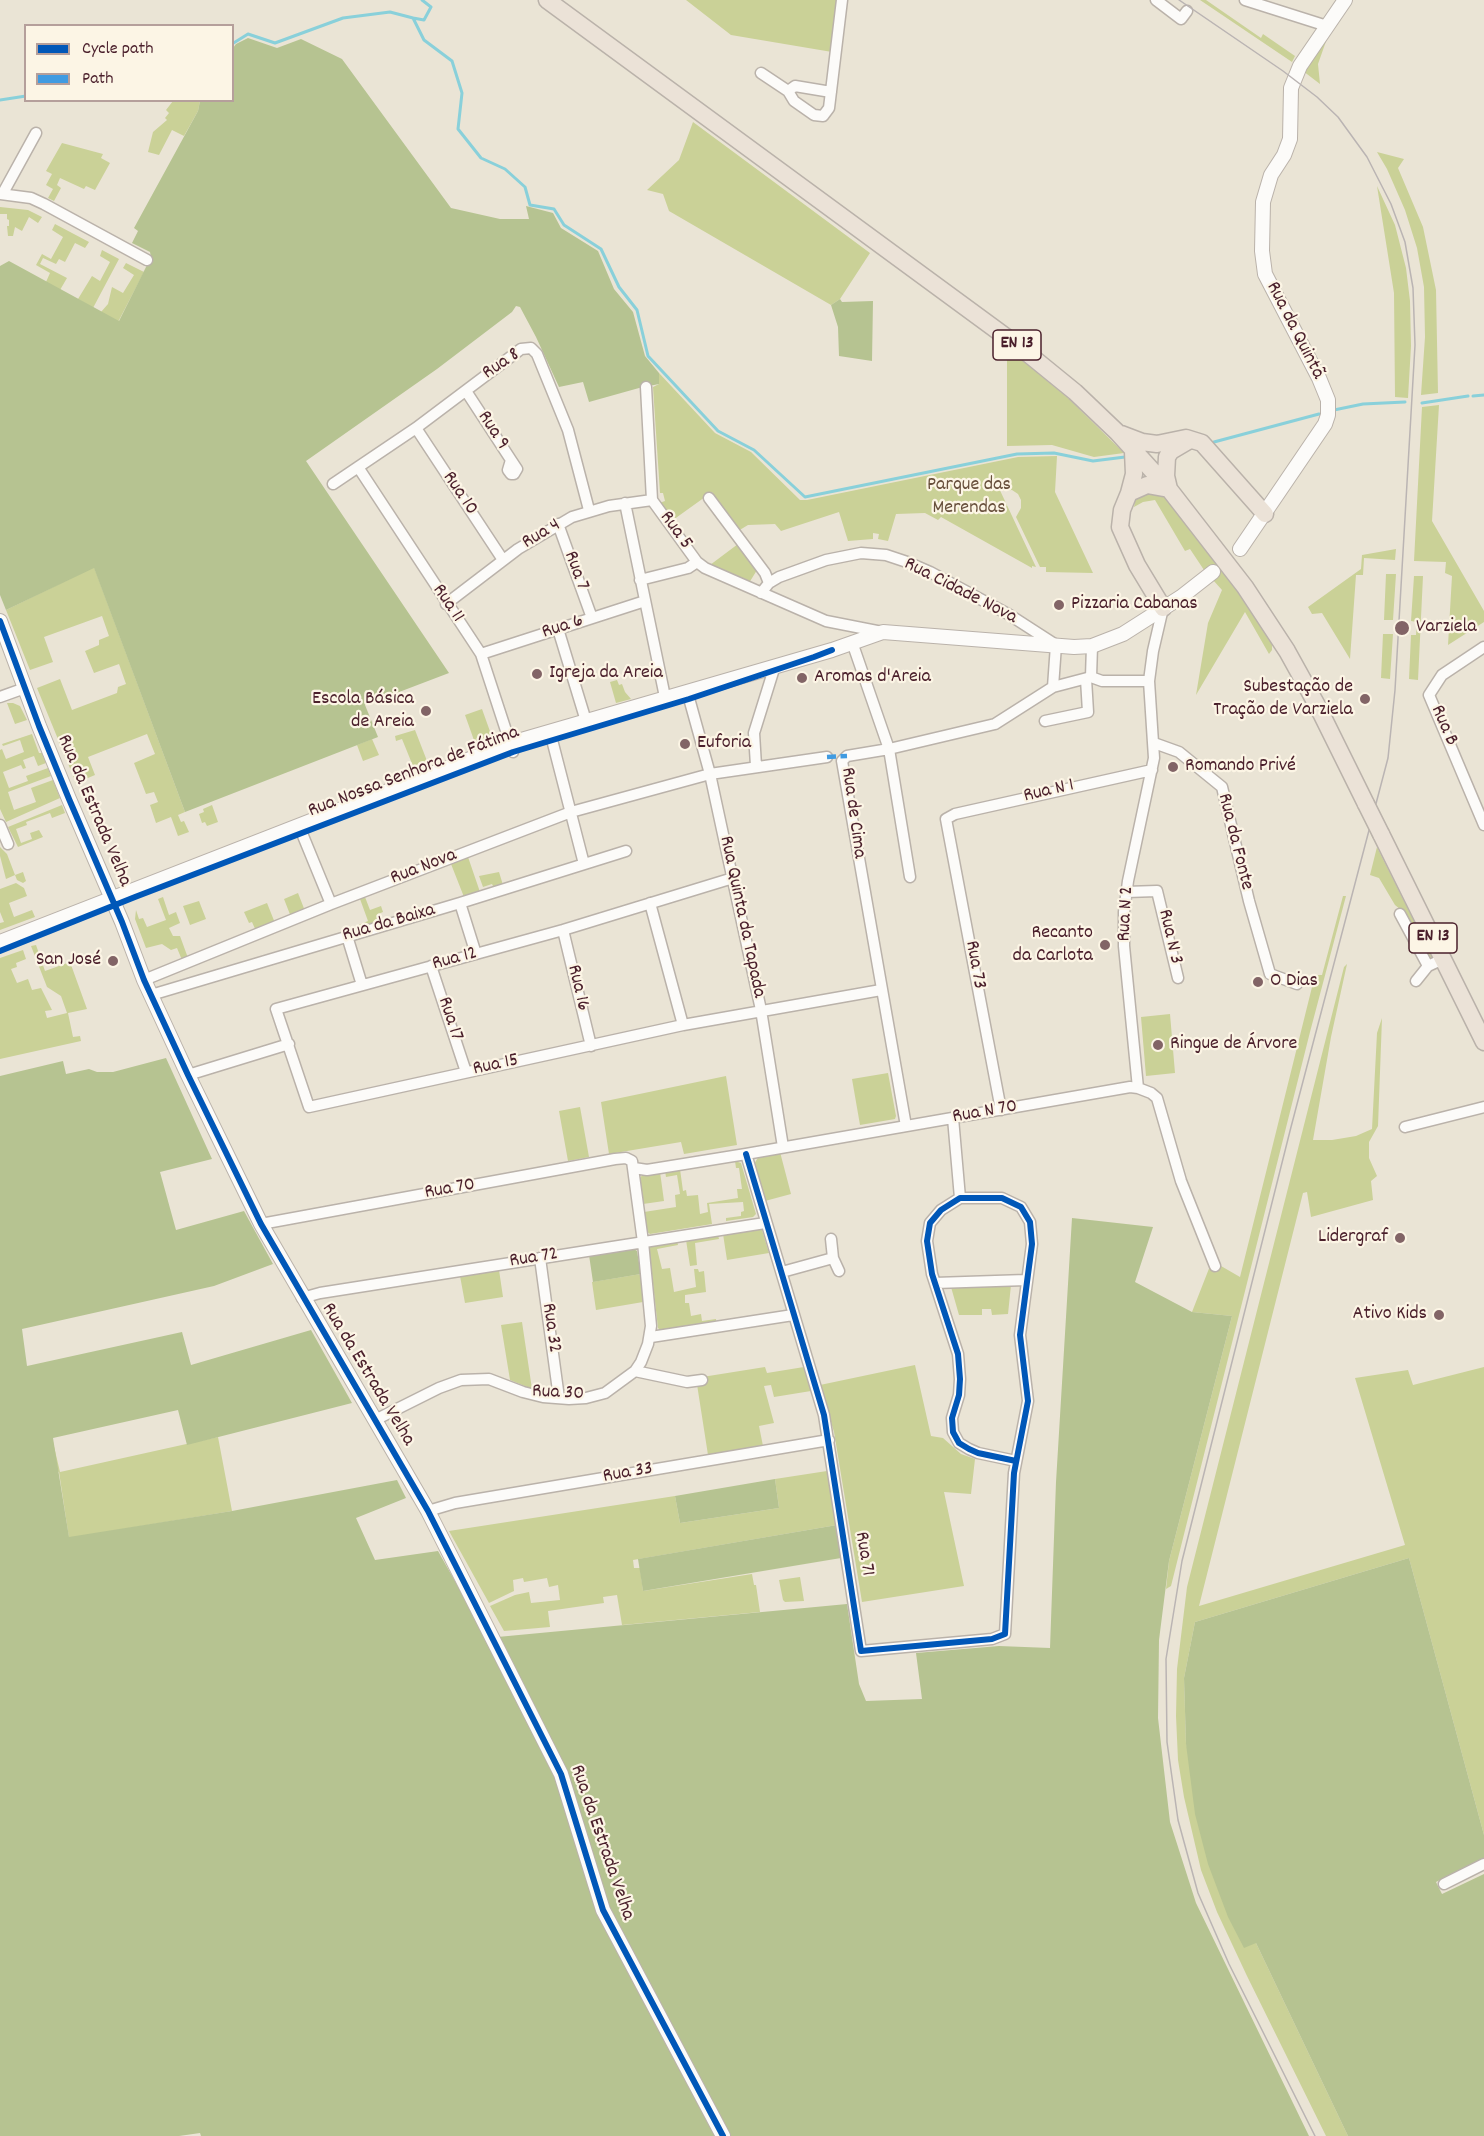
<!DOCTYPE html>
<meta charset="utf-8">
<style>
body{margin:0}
#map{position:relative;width:1484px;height:2136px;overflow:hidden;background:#eae4d5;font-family:Dekko,sans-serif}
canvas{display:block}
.legend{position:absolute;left:24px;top:24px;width:210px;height:78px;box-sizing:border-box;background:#fcf5e5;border:2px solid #b59f9b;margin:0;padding:8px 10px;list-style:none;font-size:18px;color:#4a1f2b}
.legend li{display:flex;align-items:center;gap:12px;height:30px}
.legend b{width:30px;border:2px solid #b59f9b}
</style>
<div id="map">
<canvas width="1484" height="2136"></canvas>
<ul class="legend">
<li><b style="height:8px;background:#0057b8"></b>Cycle path</li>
<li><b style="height:8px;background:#409be1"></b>Path</li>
</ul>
</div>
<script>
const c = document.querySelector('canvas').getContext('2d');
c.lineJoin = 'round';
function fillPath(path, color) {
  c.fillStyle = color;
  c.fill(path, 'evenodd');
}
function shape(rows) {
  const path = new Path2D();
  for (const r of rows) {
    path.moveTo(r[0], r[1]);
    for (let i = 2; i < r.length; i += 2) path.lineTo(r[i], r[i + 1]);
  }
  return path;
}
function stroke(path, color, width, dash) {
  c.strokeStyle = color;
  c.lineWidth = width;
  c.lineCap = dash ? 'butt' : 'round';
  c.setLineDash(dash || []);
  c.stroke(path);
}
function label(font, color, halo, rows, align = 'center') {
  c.font = font + ' Dekko,sans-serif';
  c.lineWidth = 4.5;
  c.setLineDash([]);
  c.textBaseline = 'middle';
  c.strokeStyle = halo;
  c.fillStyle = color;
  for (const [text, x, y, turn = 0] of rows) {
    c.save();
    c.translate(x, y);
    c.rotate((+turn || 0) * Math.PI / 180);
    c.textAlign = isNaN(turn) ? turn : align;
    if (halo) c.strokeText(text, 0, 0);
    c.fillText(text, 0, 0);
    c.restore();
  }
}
const green = shape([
 [686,0,838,0,832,52,731,35],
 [1200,0,1206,0,1261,38,1263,34,1295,56,1292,62],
 [1330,30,1318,64,1320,84,1303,71],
 [173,101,200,101,198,111,184,136,172,130,159,155,148,152,153,132,167,120,165,118,169,113,166,110],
 [693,122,870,253,840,299,831,305,669,211,663,194,647,190,679,160],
 [62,143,103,154,101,158,110,163,95,190,86,186,84,189,60,178,57,185,61,188,54,201,48,198,53,189,46,185,52,174,46,171],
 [1377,152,1404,159,1398,168,1423,227,1436,290,1438,393,1421,395,1425,337,1424,287,1417,248,1405,210,1387,169],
 [1377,186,1395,225,1406,268,1410,301,1411,346,1408,398,1395,397,1394,293],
 [0,207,28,210,42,217,38,223,29,217,22,231,15,227,13,236,8,236,7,226,9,226,9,220,7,219,7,214,0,214],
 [55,224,89,242,85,248,75,243,65,262,59,259,56,264,43,258,40,264,67,278,60,290,46,282,50,273,36,265,42,254,51,259,63,237,52,230],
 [102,250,119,259,93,308,78,299,92,276,100,281,110,262,100,256],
 [126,263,144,272,118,322,101,312,108,304,112,287,123,293,134,275,123,268],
 [1007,348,1068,398,1124,453,1094,457,1052,445,1007,446],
 [659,373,715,433,751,452,800,500,807,500,1018,457,1057,456,1055,492,1093,573,1046,572,1046,567,1040,567,1016,517,1021,508,1021,500,1018,494,1012,490,1003,491,999,483,997,484,1036,567,1032,566,1032,568,941,517,938,520,925,513,896,514,888,541,878,539,879,534,873,533,873,539,848,541,839,512,781,531,775,524,748,525,738,531,712,492,673,520,659,503,665,501,663,493,660,493,653,387,659,384],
 [1439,405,1432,521,1484,611,1484,622,1448,645,1452,576,1445,573,1446,562,1414,561,1422,407],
 [1156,492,1165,498,1215,560,1248,605,1272,644,1272,650,1269,654,1245,612,1196,695,1208,623,1222,590,1204,570,1190,549,1185,551,1155,500,1143,502,1134,507,1135,501,1143,494],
 [738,544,757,570,749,583,710,565],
 [1396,549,1395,560,1364,558,1363,575,1356,575,1350,659,1322,613,1312,614,1308,607,1361,569,1362,555],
 [94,567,185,812,178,815,181,822,184,821,189,832,178,836,171,817,156,823,150,805,158,802,154,792,146,794,134,763,155,754,147,734,88,757,95,775,76,783,37,688,60,679,72,710,117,693,118,687,126,684,119,664,94,673,85,651,99,645,99,640,109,636,102,616,44,637,53,662,30,670,6,610],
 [1386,574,1396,574,1393,620,1384,620],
 [1414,576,1423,576,1418,680,1409,679,1411,635,1416,635,1417,622,1411,621],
 [1383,634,1393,634,1390,679,1381,678],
 [617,680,619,685,622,684,625,692,631,699,616,703,610,682],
 [7,703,13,703,20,706,27,720,15,724],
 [482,709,492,737,475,743,465,715],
 [415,730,429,766,415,771,402,739,396,741,395,736],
 [32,734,39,753,42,753,46,763,38,766,34,756,23,760,26,768,23,769,21,765,3,772,9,788,28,781,26,776,48,768,51,776,8,792,14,810,36,802,31,788,53,780,60,798,6,822,0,809,0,750,2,749,6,759,24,752,20,740,3,746,2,744],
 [372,739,379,755,363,761,357,745],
 [62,805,65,813,52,818,50,813,26,822,27,825,16,829,21,843,32,839,30,833,39,830,43,837,18,847,8,827],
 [212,805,218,822,207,826,205,822,202,823,199,814,204,812,203,809],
 [0,847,7,854,15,875,23,872,26,881,23,883,17,880,15,875,6,879,0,856],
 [1377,847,1433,959,1426,957,1401,910,1395,905,1379,878,1370,875],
 [468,857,480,892,464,897,451,864],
 [499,872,503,885,494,888,492,884,483,887,479,876],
 [16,883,24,888,27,896,9,903,14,917,32,910,35,917,0,930,0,923,4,922,0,912,0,889],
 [298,893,305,911,291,917,284,899],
 [1343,896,1346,896,1310,1032,1171,1586,1166,1589,1169,1561,1232,1316,1192,1312,1210,1266,1221,1266,1240,1277,1315,975,1322,975],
 [163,897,169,915,176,912,180,923,169,928,173,936,180,936,188,958,182,960,177,948,171,950,162,944,146,948,135,919,136,910,139,919,143,918,147,927,166,920,158,899],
 [365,897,370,910,381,906,383,912,378,914,380,922,357,929,356,926,368,921,360,899],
 [199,901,206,919,190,925,183,906],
 [267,903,275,923,256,931,252,922,249,923,244,912],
 [36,945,45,971,70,962,87,1009,68,1013,73,1037,80,1036,81,1041,0,1059,0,958,23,950,26,959,16,963,17,967,11,969,17,983,28,979,32,990,41,988,52,1010,45,1011,47,1018,67,1013,61,996,47,987,31,946],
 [1347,964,1331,1037,1313,1140,1332,1140,1356,1136,1372,1129,1377,1033,1382,1018,1378,1126,1369,1142,1369,1158,1377,1176,1371,1181,1373,1200,1311,1217,1307,1192,1303,1193,1199,1606,1405,1545,1355,1378,1408,1370,1413,1385,1484,1367,1484,1835,1409,1558,1195,1622,1184,1678,1186,1744,1256,1943,1348,2136,1326,2136,1247,1976,1217,1912,1201,1870,1184,1797,1178,1760,1176,1716,1177,1669,1187,1587,1344,967],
 [1170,1014,1175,1073,1146,1076,1141,1017],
 [888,1073,896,1116,895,1119,860,1125,852,1079],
 [726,1076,737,1145,684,1154,681,1142,609,1154,601,1102],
 [580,1107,589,1157,568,1161,559,1111],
 [780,1152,791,1194,765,1201,754,1164,759,1156],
 [735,1161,741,1163,756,1214,753,1217,726,1221,726,1218,741,1216,741,1212,744,1211,743,1202,709,1204,712,1224,650,1234,646,1231,644,1212,676,1207,675,1195,680,1194,677,1175,666,1177,665,1171,680,1169,683,1191,686,1190,687,1196,698,1195,700,1214,708,1212,707,1203,738,1198,737,1189,742,1189,739,1168,736,1168],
 [660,1172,664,1201,643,1204,640,1178,643,1174],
 [759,1228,762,1230,769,1253,727,1260,723,1234],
 [718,1235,719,1239,695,1243,697,1265,690,1266,686,1240],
 [677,1241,678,1245,657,1249,662,1269,670,1268,674,1292,696,1287,694,1269,698,1269,699,1272,704,1271,706,1292,685,1295,685,1303,689,1303,691,1316,701,1314,702,1321,716,1319,716,1323,662,1332,658,1328,649,1248,651,1245],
 [499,1270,503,1297,465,1303,460,1276],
 [641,1274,643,1302,596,1310,592,1282],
 [1011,1285,1008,1314,992,1315,991,1309,982,1309,982,1315,959,1315,951,1287],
 [522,1322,532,1389,510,1380,501,1325],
 [915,1365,931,1436,943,1438,961,1454,975,1459,971,1494,944,1492,964,1586,862,1602,834,1432,820,1385],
 [765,1367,767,1373,804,1367,811,1391,774,1397,771,1385,764,1386,774,1423,759,1426,763,1446,708,1455,696,1378],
 [218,1437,232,1511,69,1538,59,1472,0,1451,52,1438,60,1472],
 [827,1471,837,1525,633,1560,634,1568,640,1568,643,1591,752,1574,754,1585,756,1585,760,1612,622,1625,617,1595,603,1597,604,1603,548,1611,550,1627,504,1631,490,1606,515,1595,529,1592,531,1603,560,1600,558,1585,549,1587,547,1578,524,1582,523,1578,513,1580,514,1591,489,1603,449,1531,675,1496,680,1523,779,1508,775,1479],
 [800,1577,804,1601,785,1602,783,1600,779,1580]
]);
const forest = shape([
 [248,38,277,48,301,39,342,59,451,208,500,219,529,219,526,206,553,213,561,228,598,251,614,289,633,312,645,356,659,373,659,384,639,388,589,402,583,382,559,387,536,337,520,307,516,306,512,312,437,369,306,461,449,673,365,705,378,737,185,812,94,568,6,610,0,595,0,266,9,261,119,321,151,257,150,252,132,243,138,231,134,228,198,111,200,101,232,100,233,48,236,44],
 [840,299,842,302,873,301,872,361,839,356,838,327,831,305],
 [166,1058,212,1159,160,1172,176,1230,244,1211,273,1264,214,1286,22,1329,27,1366,182,1332,191,1365,311,1330,352,1403,187,1445,178,1410,53,1438,69,1537,232,1511,397,1480,406,1498,356,1518,375,1560,438,1551,487,1638,847,1604,859,1684,866,1701,922,1699,916,1653,999,1646,1050,1648,1056,1482,1072,1218,1153,1227,1135,1282,1192,1312,1232,1316,1169,1561,1159,1640,1158,1718,1170,1822,1196,1903,1309,2136,201,2136,200,2133,179,2136,0,2136,0,1076,63,1061,66,1074,89,1069,97,1072,113,1072],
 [634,1249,637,1251,641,1274,593,1282,589,1255],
 [775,1479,779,1508,680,1523,675,1496],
 [837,1525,841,1558,643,1591,638,1559],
 [1409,1558,1484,1835,1484,1858,1436,1882,1442,1894,1484,1874,1484,2136,1348,2136,1256,1943,1244,1948,1228,1917,1208,1864,1195,1814,1186,1744,1184,1678,1195,1622]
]);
const stream = shape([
 [413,18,424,20,431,7,422,0],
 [232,44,248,34,275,43,343,18,390,12,413,18,424,40,452,61,462,93,458,129,481,158,505,169,525,187,530,205,554,209,564,225,601,249,619,287,637,310,648,356,718,431,754,450,805,497,1017,454,1054,453,1093,461,1125,457],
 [0,100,26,96],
 [1473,396,1484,395],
 [1422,403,1468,396],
 [1334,410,1363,404,1405,402],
 [1214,442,1319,414]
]);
const minor = shape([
 [1156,0,1181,19,1187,11],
 [1245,0,1327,26],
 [761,73,788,91],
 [831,92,795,86,788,91,794,101,814,115,823,116,829,108,842,0],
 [3,193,36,133],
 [0,194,31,198,44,204,147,260],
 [646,387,652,500],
 [466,391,511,460,517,469,514,474,511,474,508,470,511,460],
 [416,428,503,560],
 [358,467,481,654,513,752],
 [333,484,416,428,521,349,531,348,537,354,568,430,589,510],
 [709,498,765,573,769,583],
 [652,500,697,562,705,568,826,621,882,632],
 [625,503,665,697],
 [558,524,592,618],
 [640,580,688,568,697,562],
 [761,593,769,583,779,577,826,560,861,553,886,555,907,562,930,572,1008,614,1056,645,1053,687],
 [446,604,518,549,572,517,609,506,652,500],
 [558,629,586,721],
 [852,642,889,749,910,877],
 [1484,647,1442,675,1429,695,1484,825],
 [481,654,645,601],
 [1091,677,1102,681,1149,681],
 [687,691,710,774,761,1010,783,1147],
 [0,697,25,688],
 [1045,721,1088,712,1086,679],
 [550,732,584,864],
 [1154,743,1179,752,1222,787,1249,901,1270,974,1297,984],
 [756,766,754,733,773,672],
 [0,825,8,844],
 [299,826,331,904],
 [733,878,563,930,276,1009,309,1107,683,1025,881,990],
 [1126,892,1157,891,1178,978],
 [460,903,476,954],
 [650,903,683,1025],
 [1400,914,1428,966,1443,959],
 [563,930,591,1046],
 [347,936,362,985],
 [431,966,466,1072],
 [144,980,331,904,571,812,710,774,827,757],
 [1416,981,1428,966],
 [151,995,460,903,626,851],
 [188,1075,289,1044],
 [1138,1088,1124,946,1124,912,1128,881,1154,758,1149,681,1153,651,1163,608],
 [1001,1110,946,819,955,814,1152,770],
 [953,1118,960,1198],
 [906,1126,842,761,847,756,889,749,995,724,1053,687,1091,677,1092,646],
 [1405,1127,1484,1107],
 [746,1154,824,1415,861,1651,992,1639,1005,1634,1014,1473,1028,1401,1020,1335,1032,1244,1030,1222,1021,1207,1002,1198,960,1198,941,1210,930,1223,927,1241,932,1274,958,1354,960,1379,959,1395,952,1418,953,1432,959,1443,969,1449,978,1453,1016,1461],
 [634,1168,647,1170,746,1154,1130,1087,1138,1088,1151,1093,1157,1098,1181,1181,1215,1266],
 [261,1224,615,1159,626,1158,632,1161,643,1242,651,1326,648,1344,641,1362,635,1371,605,1393,586,1398,569,1399,543,1397,523,1392,489,1379,461,1380,439,1388,375,1420],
 [540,1258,559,1398],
 [833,1258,839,1271],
 [782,1272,833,1258,831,1239],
 [935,1283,1026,1280],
 [302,1298,320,1293,765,1223],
 [651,1337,793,1315],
 [635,1371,687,1382,702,1380],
 [428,1511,455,1503,829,1440],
 [1444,1884,1484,1864]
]);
const tertiary = shape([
 [1240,549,1325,424,1328,415,1328,400,1319,378,1265,274,1262,251,1263,202,1271,175,1284,155,1290,139,1291,88,1300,66,1345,0],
 [0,621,39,726,69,799,122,922,144,980,188,1075,261,1224,428,1511,561,1774,603,1910,723,2136],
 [0,942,511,743,832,650,883,632,1074,647,1092,646,1123,634,1181,597,1213,572]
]);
const primary = shape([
 [547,0,1021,348,1075,392,1118,433,1169,489,1245,587,1287,651,1318,707,1366,804],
 [1121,434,1142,442,1157,444,1186,438,1202,443,1265,514],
 [1133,451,1134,474,1129,493,1122,510,1120,527,1137,565,1163,608],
 [1129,493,1147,485,1169,489,1166,476,1167,457,1171,451,1188,441],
 [1381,834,1484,1042]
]);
const tram = shape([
 [1179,0,1283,71,1317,97,1338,117,1367,157,1391,204,1405,242,1413,288,1415,345,1395,690,1388,758,1291,1127,1182,1561,1166,1659,1167,1742,1178,1820,1198,1893,1229,1964,1315,2136]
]);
const primaryBridge = shape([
 [1366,804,1381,834]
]);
const quiet = shape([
 [827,757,847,756]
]);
const cycleway = shape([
 [0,621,39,726,69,799,122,922,144,980,188,1075,261,1224,428,1511,561,1774,603,1910,723,2136],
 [0,951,135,897,513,752,689,699,814,657,832,650],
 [746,1154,824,1415,861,1651,992,1639,1005,1634,1014,1473,1028,1401,1020,1335,1032,1244,1030,1222,1021,1207,1002,1198,960,1198,941,1210,930,1223,927,1241,932,1274,958,1354,960,1379,959,1395,952,1418,953,1432,959,1443,969,1449,978,1453,1016,1461]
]);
const markers = [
 [1059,605,6,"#826466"],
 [1402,628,8,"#826466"],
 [537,674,6,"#826466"],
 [802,678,6,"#826466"],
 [1365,699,6,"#826466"],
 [426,711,6,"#826466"],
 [685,744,6,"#826466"],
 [1173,767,6,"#826466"],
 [1105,945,6,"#826466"],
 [113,961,6,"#826466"],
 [1258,982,6,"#826466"],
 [1158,1045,6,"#826466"],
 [1400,1238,6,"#826466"],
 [1439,1315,6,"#826466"]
];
const shields = [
 [1017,345,48],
 [1433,938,48]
];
const shieldNames = [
 ["EN 13",1017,345],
 ["EN 13",1433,938]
];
const streetNames = [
 ["Rua da Quintã",1294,331,63],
 ["Rua 8",502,365,-34],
 ["Rua 9",492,431,57],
 ["Rua 10",459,494,56],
 ["Rua 5",675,531,54],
 ["Rua 4",542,535,-31],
 ["Rua 7",575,571,70],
 ["Rua Cidade Nova",960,592,27],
 ["Rua 11",447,604,56],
 ["Rua 6",563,628,-18],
 ["Rua B",1443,726,67],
 ["Rua Nossa Senhora de Fátima",414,773,-21],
 ["Rua N 1",1049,792,-13],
 ["Rua da Estrada Velha",93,811,67],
 ["Rua de Cima",852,813,82],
 ["Rua da Fonte",1234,842,76],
 ["Rua Nova",424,868,-21],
 ["Rua N 2",1127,914,-87],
 ["Rua Quinta da Tapada",741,917,78],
 ["Rua da Baixa",389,924,-16],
 ["Rua N 3",1169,937,77],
 ["Rua 12",455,960,-15],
 ["Rua 73",974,965,80],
 ["Rua 16",577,988,77],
 ["Rua 17",449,1019,72],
 ["Rua 15",496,1066,-12],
 ["Rua N 70",985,1113,-10],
 ["Rua 70",450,1190,-10],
 ["Rua 72",534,1259,-9],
 ["Rua 32",550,1328,82],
 ["Rua da Estrada Velha",367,1375,59],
 ["Rua 30",558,1394,3],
 ["Rua 33",628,1474,-10],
 ["Rua 71",863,1554,81],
 ["Rua da Estrada Velha",601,1843,71]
];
const parkNames = [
 ["Parque das",969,486],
 ["Merendas",969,509]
];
const poiNames = [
 ["Pizzaria Cabanas",1071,605],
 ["Varziela",1416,628],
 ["Igreja da Areia",549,674],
 ["Aromas d'Areia",814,678],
 ["Subestação de",1353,688,"right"],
 ["Tração de Varziela",1353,711,"right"],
 ["Escola Básica",414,700,"right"],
 ["de Areia",414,723,"right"],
 ["Euforia",697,744],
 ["Romando Privé",1185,767],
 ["Recanto",1093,934,"right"],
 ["da Carlota",1093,957,"right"],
 ["San José",101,961,"right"],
 ["O Dias",1270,982],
 ["Ringue de Árvore",1170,1045],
 ["Lidergraf",1388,1238,"right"],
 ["Ativo Kids",1427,1315,"right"]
];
fillPath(green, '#cad197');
fillPath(forest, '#b6c391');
stroke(stream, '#89d0da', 3);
stroke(minor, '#bab2aa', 13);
stroke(tertiary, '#bab2aa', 16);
stroke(primary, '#bab2aa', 19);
stroke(minor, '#fcfbf9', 10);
stroke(tertiary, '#fcfbf9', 14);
stroke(primary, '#ebe2d7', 16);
stroke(tram, '#bab4b3', 1.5);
stroke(primaryBridge, '#bab2aa', 19, []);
stroke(primaryBridge, '#ebe2d7', 16);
stroke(quiet, '#409be1', 4.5, [9, 4.5]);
stroke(cycleway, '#0057b8', 6);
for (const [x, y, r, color] of markers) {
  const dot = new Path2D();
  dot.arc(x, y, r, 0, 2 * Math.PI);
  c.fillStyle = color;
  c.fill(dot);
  stroke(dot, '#fcf5e5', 2);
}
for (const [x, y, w] of shields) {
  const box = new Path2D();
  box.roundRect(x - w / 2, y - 15, w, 30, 4.5);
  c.fillStyle = '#fcf5e5';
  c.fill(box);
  stroke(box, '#4a1f2b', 1.5);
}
label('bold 18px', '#4a1f2b', null, shieldNames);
label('20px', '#4a1f2b', '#fcf5e5', streetNames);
label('20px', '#68503c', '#fcf5e5', parkNames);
label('20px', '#4a1f2b', '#fcf5e5', poiNames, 'left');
</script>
